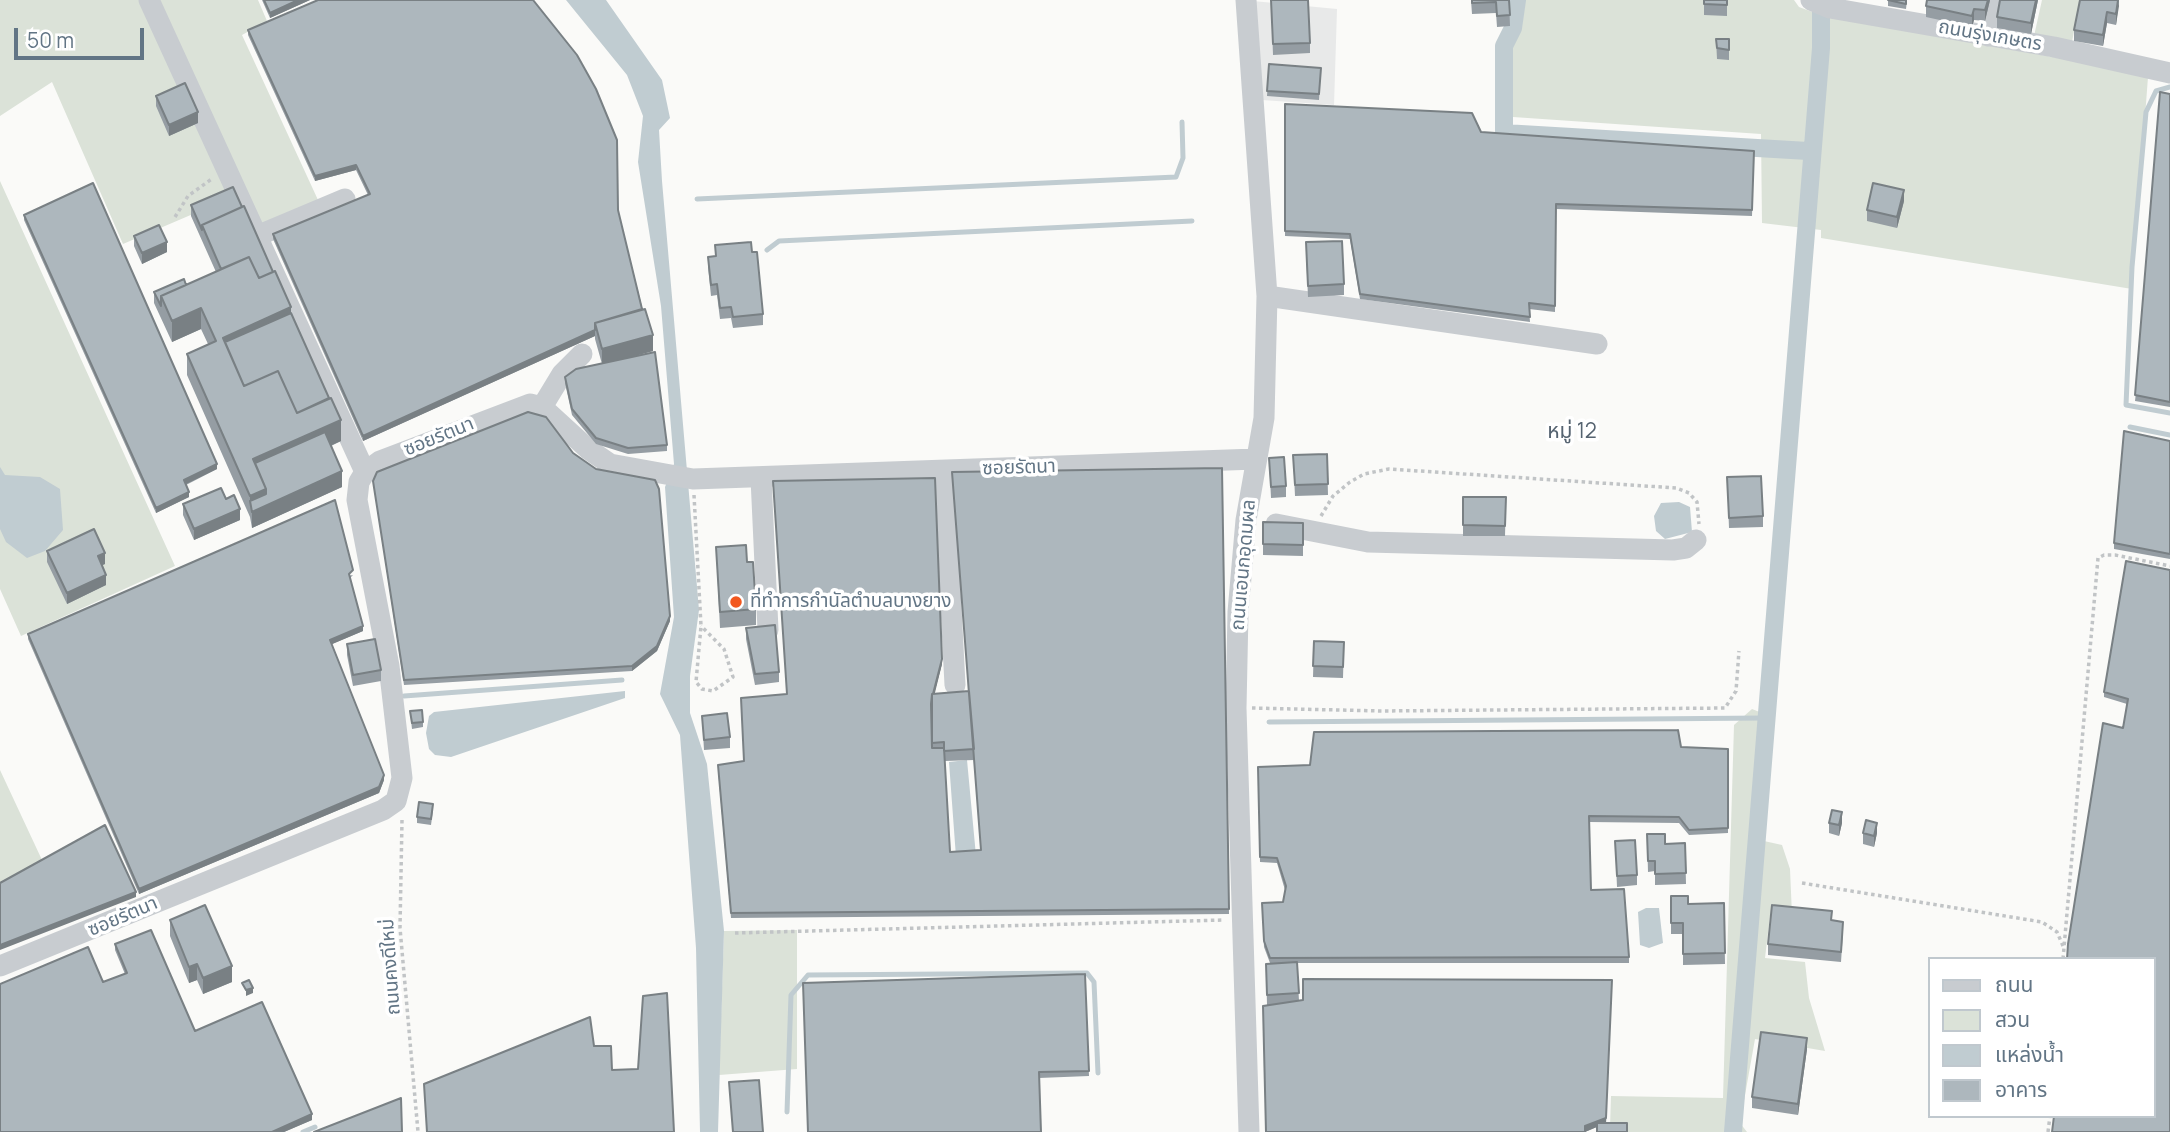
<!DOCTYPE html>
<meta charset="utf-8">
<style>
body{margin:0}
#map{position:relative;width:2170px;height:1132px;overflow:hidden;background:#fafaf8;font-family:Manrope,"Noto Sans Thai",sans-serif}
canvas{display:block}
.legend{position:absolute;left:1928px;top:957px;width:228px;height:161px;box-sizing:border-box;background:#fff;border:2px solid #c0c8ce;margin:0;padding:9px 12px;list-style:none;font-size:21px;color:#627585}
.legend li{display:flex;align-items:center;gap:14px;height:35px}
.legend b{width:35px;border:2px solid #c0c8ce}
.scale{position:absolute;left:14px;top:28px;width:130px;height:32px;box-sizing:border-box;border:4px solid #627585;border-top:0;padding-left:9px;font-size:21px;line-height:24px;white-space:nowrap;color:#627585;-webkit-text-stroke:5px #fff;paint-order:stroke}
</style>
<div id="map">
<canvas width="2170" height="1132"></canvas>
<ul class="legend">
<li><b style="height:9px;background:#c8ccd0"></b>ถนน</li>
<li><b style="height:19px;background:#dbe2d8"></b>สวน</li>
<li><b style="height:19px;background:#c0ccd1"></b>แหล่งน้ำ</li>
<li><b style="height:19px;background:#adb7bd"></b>อาคาร</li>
</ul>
<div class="scale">50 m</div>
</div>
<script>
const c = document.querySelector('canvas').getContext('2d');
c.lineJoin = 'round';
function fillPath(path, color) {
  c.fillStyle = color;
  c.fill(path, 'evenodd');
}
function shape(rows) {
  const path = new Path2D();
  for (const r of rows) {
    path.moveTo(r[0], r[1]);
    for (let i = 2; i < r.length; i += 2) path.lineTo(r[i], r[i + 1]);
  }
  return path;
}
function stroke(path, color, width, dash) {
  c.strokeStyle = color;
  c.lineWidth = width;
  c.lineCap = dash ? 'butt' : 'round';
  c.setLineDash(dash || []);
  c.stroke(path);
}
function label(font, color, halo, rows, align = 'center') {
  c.font = font + ' Manrope,"Noto Sans Thai",sans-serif';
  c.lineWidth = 7;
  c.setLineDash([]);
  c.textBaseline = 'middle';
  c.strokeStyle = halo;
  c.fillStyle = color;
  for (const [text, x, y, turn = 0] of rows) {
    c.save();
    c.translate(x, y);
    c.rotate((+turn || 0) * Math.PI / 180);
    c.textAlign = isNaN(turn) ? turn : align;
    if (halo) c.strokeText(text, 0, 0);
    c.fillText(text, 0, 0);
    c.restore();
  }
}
const built = shape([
 [1253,1,1337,9,1334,105,1262,100]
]);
const green = shape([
 [0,0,149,0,235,196,123,244,52,82,0,116],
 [157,0,258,0,267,21,242,35,324,213,266,242],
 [1511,0,1794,0,1799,7,1826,17,2127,70,2148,77,2132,289,1821,238,1821,230,1762,223,1761,134,1513,117],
 [2042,0,2080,0,2071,47,2034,36],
 [0,181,175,566,21,636,0,589],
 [1752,709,1772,717,1764,841,1782,845,1790,869,1792,915,1770,916,1765,958,1805,962,1809,998,1825,1051,1755,1039,1740,1123,1747,1132,1621,1132,1610,1127,1611,1096,1723,1098,1734,725],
 [0,770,42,860,0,883],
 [797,930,797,1069,719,1075,724,931]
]);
const water = shape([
 [566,0,606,0,662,80,670,118,659,130,662,181,699,610,690,676,690,713,707,764,724,931,718,1132,700,1132,696,948,680,735,660,694,674,617,665,487,674,464,661,306,638,162,643,116,627,75],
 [0,467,5,475,40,477,60,489,63,530,45,551,27,558,6,542,0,529],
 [1679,502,1690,507,1692,532,1665,539,1656,531,1654,516,1661,503],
 [625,691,625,698,451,757,435,755,429,749,426,733,429,716,434,712],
 [967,760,976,856,956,857,949,762],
 [1646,908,1659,908,1663,943,1649,948,1640,945,1638,912]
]);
const stream = shape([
 [2170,87,2156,91,2146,112,2132,267,2126,405,2170,413],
 [697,199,1176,177,1183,158,1182,122],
 [767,250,779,241,1192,221],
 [2130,427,2170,435],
 [404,696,622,680],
 [1269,722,1765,718],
 [787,1112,791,995,808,975,1087,973,1094,982,1098,1073],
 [303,1132,315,1127]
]);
const canal = shape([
 [1517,0,1513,28,1504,46,1504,133,1808,151],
 [1733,1132,1821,48,1821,0]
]);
const path = shape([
 [175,217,188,196,213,178],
 [694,495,701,626,696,682,702,689,713,691,733,677,724,649,701,626],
 [1321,516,1333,496,1350,482,1364,474,1389,469,1676,488,1689,493,1697,502,1699,524],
 [1252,708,1381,711,1725,708,1736,691,1739,651],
 [402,820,400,928,418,1132],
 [1802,883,2042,922,2057,932,2063,946],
 [735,933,1224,920],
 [2063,959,2098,558,2104,555,2115,555,2170,566],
 [2048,1132,2050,1116]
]);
const minor = shape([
 [149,0,365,472],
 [1246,0,1267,296,1264,418,1246,520,1238,612,1236,708,1249,1132],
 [1811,0,1830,8,2054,47,2170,73],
 [1988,36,1995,0],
 [257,236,345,199],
 [1267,296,1597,344],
 [542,407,562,374,582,354],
 [944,471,955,685],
 [761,478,768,630],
 [1276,524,1368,542,1673,550,1686,548,1696,540],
 [0,966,383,810,396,801,402,778,389,666,357,500,359,482,365,472,380,461,530,404,542,407,588,449,610,464,693,479,1256,459]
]);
const wall = shape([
 [262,0,310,0,270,18],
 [1271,0,1310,43,1310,53,1273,55],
 [1471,0,1509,0,1510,26,1497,27,1496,13,1472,14],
 [1704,0,1727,0,1727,16,1704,15],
 [1888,0,1907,0,1906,9,1888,6],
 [1990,0,1985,21,1974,20,1972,27,1926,17,1926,6],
 [2038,0,2031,34,1997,28,1997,17],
 [2119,0,2116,25,2107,23,2103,46,2074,41,2074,30],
 [248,30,618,210,653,351,624,359,667,445,667,451,628,454,596,444,572,415,565,383,565,377,602,364,595,339,595,336,363,441,273,239,273,234,368,195,356,170,315,181,248,35],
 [1716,39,1729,39,1729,60,1717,59],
 [1269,64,1321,68,1319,100,1267,96],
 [2170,94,2170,407,2135,401],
 [156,96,198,123,169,136,156,106],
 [1285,104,1481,132,1754,151,1752,216,1556,209,1555,312,1529,309,1530,322,1360,299,1350,239,1285,236],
 [1904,201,1897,228,1867,221,1867,210],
 [191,205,291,313,341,441,331,446,342,487,252,528,250,517,187,375,187,354,208,344,201,329,172,342,154,303,154,292,186,285,216,272,191,216],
 [24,215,217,469,186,485,189,497,156,513,24,220],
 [134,236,167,252,142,264,134,246],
 [715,245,752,252,763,314,763,325,733,328,731,318,720,319,717,295,711,296,708,267,708,257,715,256],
 [1306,253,1344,284,1344,295,1308,297],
 [2170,441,2170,559,2114,549,2114,543],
 [1327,454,1328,495,1295,496,1293,455],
 [1269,458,1286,486,1286,497,1271,498],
 [1222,468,1229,914,731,918,718,770,743,761,942,664,934,694,968,691],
 [932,705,932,746,931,709],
 [974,760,981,850,950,852,945,761],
 [1727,477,1763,516,1763,527,1729,528],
 [373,481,670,621,657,651,632,671,404,685],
 [1463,497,1506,497,1505,536,1463,536],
 [226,499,240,520,194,540,183,515,183,504],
 [1303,523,1303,556,1263,555,1263,544],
 [716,547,747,562,756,609,756,625,720,628],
 [47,551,105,564,102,565,106,585,67,604,47,562],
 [2170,570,2123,728,2127,704,2104,697,2104,692],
 [353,575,350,578,363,631,332,644,384,780,379,793,139,894,28,639,28,634],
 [746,628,779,672,779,682,755,685,746,639],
 [1314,641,1344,642,1343,678,1313,677],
 [347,644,381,670,381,681,353,686,347,655],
 [410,711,423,722,423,727,412,729],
 [702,716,730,737,730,748,704,750],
 [1681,747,1728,749,1728,833,1689,835,1679,823,1589,822,1591,890,1629,957,1629,963,1297,963,1299,1001,1612,980,1606,1123,1585,1132,1267,1005,1266,964,1270,963,1264,947,1262,903,1283,902,1285,890,1277,863,1260,862,1258,767,1310,765],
 [433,810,431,825,417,823,417,817],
 [1829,823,1842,823,1839,836,1829,833],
 [1863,833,1877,833,1874,847,1863,844],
 [1647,834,1665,844,1685,843,1686,884,1655,885,1655,871,1648,872],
 [1615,841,1637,875,1637,885,1617,887],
 [1671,896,1688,904,1724,903,1725,964,1683,965,1683,934,1671,934],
 [170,920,232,982,203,994,197,980,189,983,170,936],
 [1832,920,1843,932,1841,962,1768,955,1768,944],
 [115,944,195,1031,312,1120,284,1132,0,1132,103,982,125,974,115,950],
 [1085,974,1089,1076,1039,1078,808,1132],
 [1807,1049,1798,1115,1752,1108,1752,1097]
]);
const shadedWall = shape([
 [298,0,310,0,270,18,270,13],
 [1988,0,1990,0,1985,21,1985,10],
 [2036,0,2038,0,2031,34,2031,23],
 [2118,0,2119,6,2116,25,2116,14],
 [1974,9,1974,20,1972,27,1972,16],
 [2107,12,2107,23,2103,46,2103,35],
 [198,112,198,123,169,136,169,125],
 [356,165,356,170,315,181,315,176],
 [1904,190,1904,201,1897,228,1897,217],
 [167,242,167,252,142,264,142,253],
 [291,307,291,329,229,356,223,338],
 [201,308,201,329,172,342,172,321],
 [595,330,595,336,363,441,363,436],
 [653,335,653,351,602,365,602,349],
 [341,420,341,441,259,477,253,459],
 [217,464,217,469,184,485,184,480],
 [342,471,342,487,252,528,252,512,250,501,250,517,250,496,266,489],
 [189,492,189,497,156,513,156,508],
 [240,509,240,520,194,540,194,529],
 [105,553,105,564,98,567,98,556],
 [106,575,106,585,67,604,67,593],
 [670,616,670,621,657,651,632,671,632,666],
 [363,626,363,631,330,645,330,640],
 [942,659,942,664,931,709,931,704],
 [384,775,384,780,379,793,139,894,139,889],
 [1842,812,1842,823,1839,836,1839,825],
 [1877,823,1877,833,1874,847,1874,836],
 [136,892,136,897,0,950,0,945],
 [197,964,197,980,189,983,189,967],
 [232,966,232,982,203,994,203,978],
 [1612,980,1606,1123,1585,1132,1585,1126],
 [253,988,253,993,246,996,246,990],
 [1807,1038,1807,1049,1798,1115,1798,1104],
 [312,1114,312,1120,284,1132,272,1132]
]);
const building = shape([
 [264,0,298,0,270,13,264,0],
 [318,0,533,0,577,55,596,89,617,140,618,210,642,309,595,323,595,330,363,436,273,234,370,194,356,165,315,176,248,30,318,0],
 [1271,0,1308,0,1310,43,1273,44,1271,0],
 [1472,0,1509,0,1510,15,1497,16,1496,2,1472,3,1472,0],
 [1704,0,1727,0,1727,5,1704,4,1704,0],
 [1888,0,1906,0,1906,4,1888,0],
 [1927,0,1988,0,1985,10,1974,9,1972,16,1926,6,1927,0],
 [2000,0,2036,0,2031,23,1997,17,2000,0],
 [2080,0,2118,0,2116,14,2107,12,2103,35,2074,30,2080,0],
 [1716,39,1729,39,1729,50,1717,48,1716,39],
 [1269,64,1321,68,1319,94,1267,91,1269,64],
 [185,83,198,112,169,125,156,96,185,83],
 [2160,92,2170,94,2170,402,2135,395,2160,92],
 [1285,104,1472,113,1481,132,1754,151,1752,210,1556,204,1555,306,1529,303,1530,317,1360,294,1350,234,1285,231,1285,104],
 [93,183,217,464,184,480,189,492,156,508,24,215,93,183],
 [1873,183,1904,190,1897,217,1867,210,1873,183],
 [233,187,242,207,202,225,202,230,191,205,233,187],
 [244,206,273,272,259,278,249,257,221,269,202,225,244,206],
 [159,225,167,242,142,253,134,236,159,225],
 [1342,241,1344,284,1308,286,1306,242,1342,241],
 [751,242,752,252,757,252,763,314,733,317,731,307,720,308,717,284,711,285,708,257,716,256,715,245,751,242],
 [249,257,259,278,275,271,291,307,223,338,244,386,278,371,297,413,331,398,341,420,253,459,266,489,250,496,187,354,216,341,201,308,172,321,161,296,249,257],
 [184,279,186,285,161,296,161,306,154,292,184,279],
 [645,309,653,335,602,349,595,323,645,309],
 [291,313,329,398,297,413,278,371,244,386,225,342,291,313],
 [655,352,667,445,628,448,596,438,572,409,565,377,576,369,655,352],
 [528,412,546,417,573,453,596,469,655,480,659,489,670,616,657,646,632,666,404,680,373,481,377,472,528,412],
 [2124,431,2170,441,2170,554,2114,543,2124,431],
 [325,432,342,471,252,512,250,501,266,494,266,489,255,463,325,432],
 [1327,454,1328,484,1295,485,1293,455,1327,454],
 [1284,457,1286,486,1271,487,1269,458,1284,457],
 [1222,468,1229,909,731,913,718,765,744,761,741,698,787,694,773,481,935,478,942,659,933,694,932,694,931,704,932,748,944,748,950,852,981,850,952,472,1222,468],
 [1761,476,1763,516,1729,518,1727,477,1761,476],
 [221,488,226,499,234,495,240,509,194,529,183,504,221,488],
 [1463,497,1506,497,1505,526,1463,525,1463,497],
 [335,500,353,570,349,574,363,626,330,640,384,775,379,787,139,889,28,634,335,500],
 [1263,522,1303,523,1303,545,1263,544,1263,522],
 [94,529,105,553,98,556,106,575,67,593,47,551,94,529],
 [746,545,747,562,753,562,756,609,720,612,716,547,746,545],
 [2126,561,2170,570,2170,1132,2052,1132,2054,1116,2154,1116,2154,959,2067,959,2068,944,2103,723,2123,728,2128,699,2104,692,2126,561],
 [775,625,779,672,755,674,746,628,775,625],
 [375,639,381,670,353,675,347,644,375,639],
 [1314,641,1344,642,1343,667,1313,666,1314,641],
 [969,691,974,749,944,751,944,742,932,743,932,694,969,691],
 [422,710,423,722,412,723,410,711,422,710],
 [727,713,730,737,704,740,702,716,727,713],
 [1678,730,1681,747,1728,749,1728,828,1689,830,1679,817,1589,816,1591,890,1624,889,1629,957,1270,958,1264,941,1262,903,1283,902,1286,886,1277,858,1260,857,1258,767,1310,765,1314,732,1678,730],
 [419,802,433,804,431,819,417,817,419,802],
 [1832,810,1842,812,1839,825,1829,823,1832,810],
 [1866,820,1877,823,1874,836,1863,833,1866,820],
 [105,825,136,892,0,945,0,883,105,825],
 [1647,834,1665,834,1665,844,1685,843,1686,873,1655,874,1655,861,1648,861,1647,834],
 [1635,840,1637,875,1617,876,1615,841,1635,840],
 [1671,896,1688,896,1688,904,1724,903,1725,953,1683,954,1683,923,1671,923,1671,896],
 [205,905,232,966,203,978,197,964,189,967,170,920,205,905],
 [1772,905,1832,911,1831,920,1843,922,1841,952,1768,944,1772,905],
 [151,930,195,1031,262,1002,312,1114,272,1132,0,1132,0,984,88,947,103,982,127,973,115,944,151,930],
 [1297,962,1299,993,1267,995,1266,964,1297,962],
 [1085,974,1089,1071,1039,1072,1041,1132,808,1132,803,983,1085,974],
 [1303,979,1612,980,1606,1118,1585,1126,1585,1132,1266,1132,1263,1006,1303,1000,1303,979],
 [249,980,253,988,246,990,242,983,249,980],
 [667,993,674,1132,427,1132,424,1084,590,1017,594,1046,611,1046,612,1070,638,1069,643,996,667,993],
 [1761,1032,1807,1038,1798,1104,1752,1097,1761,1032],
 [759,1080,763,1132,733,1132,729,1082,759,1080],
 [401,1098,402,1132,314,1132,401,1098],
 [1597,1123,1627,1123,1627,1132,1597,1132,1597,1123]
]);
const markers = [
 [736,602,7,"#f2581f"]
];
const streetNames = [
 ["ถนนรุ่งเกษตร",1990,36,10],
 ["ซอยรัตนา",439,437,-22],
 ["ซอยรัตนา",1019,468,-2],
 ["ถนนเอนกอุดมผล",1244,565,-85],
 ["ซอยรัตนา",123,917,-23],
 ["ถนนคงดีใหม่",391,967,-94]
];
const poiNames = [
 ["ที่ทำการกำนัลตำบลบางยาง",750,602]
];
const neighbourhoodNames = [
 ["หมู่ 12",1572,432]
];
fillPath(built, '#e8e9e9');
fillPath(green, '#dbe2d8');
fillPath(water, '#c0ccd1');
stroke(stream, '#c0ccd1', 5);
stroke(canal, '#c0ccd1', 18);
stroke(path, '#c1c4c6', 3.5, [3.5, 3.5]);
stroke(minor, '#c8ccd0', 21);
fillPath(wall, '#959da3');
fillPath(shadedWall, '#798084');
fillPath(building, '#adb7bd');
stroke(building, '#798084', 2);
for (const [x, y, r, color] of markers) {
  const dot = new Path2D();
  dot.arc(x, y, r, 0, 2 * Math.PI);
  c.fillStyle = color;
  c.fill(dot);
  stroke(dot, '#fff', 2.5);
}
label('19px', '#627585', '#fff', streetNames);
label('19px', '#627585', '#fff', poiNames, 'left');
label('21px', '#556370', '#fff', neighbourhoodNames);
</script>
